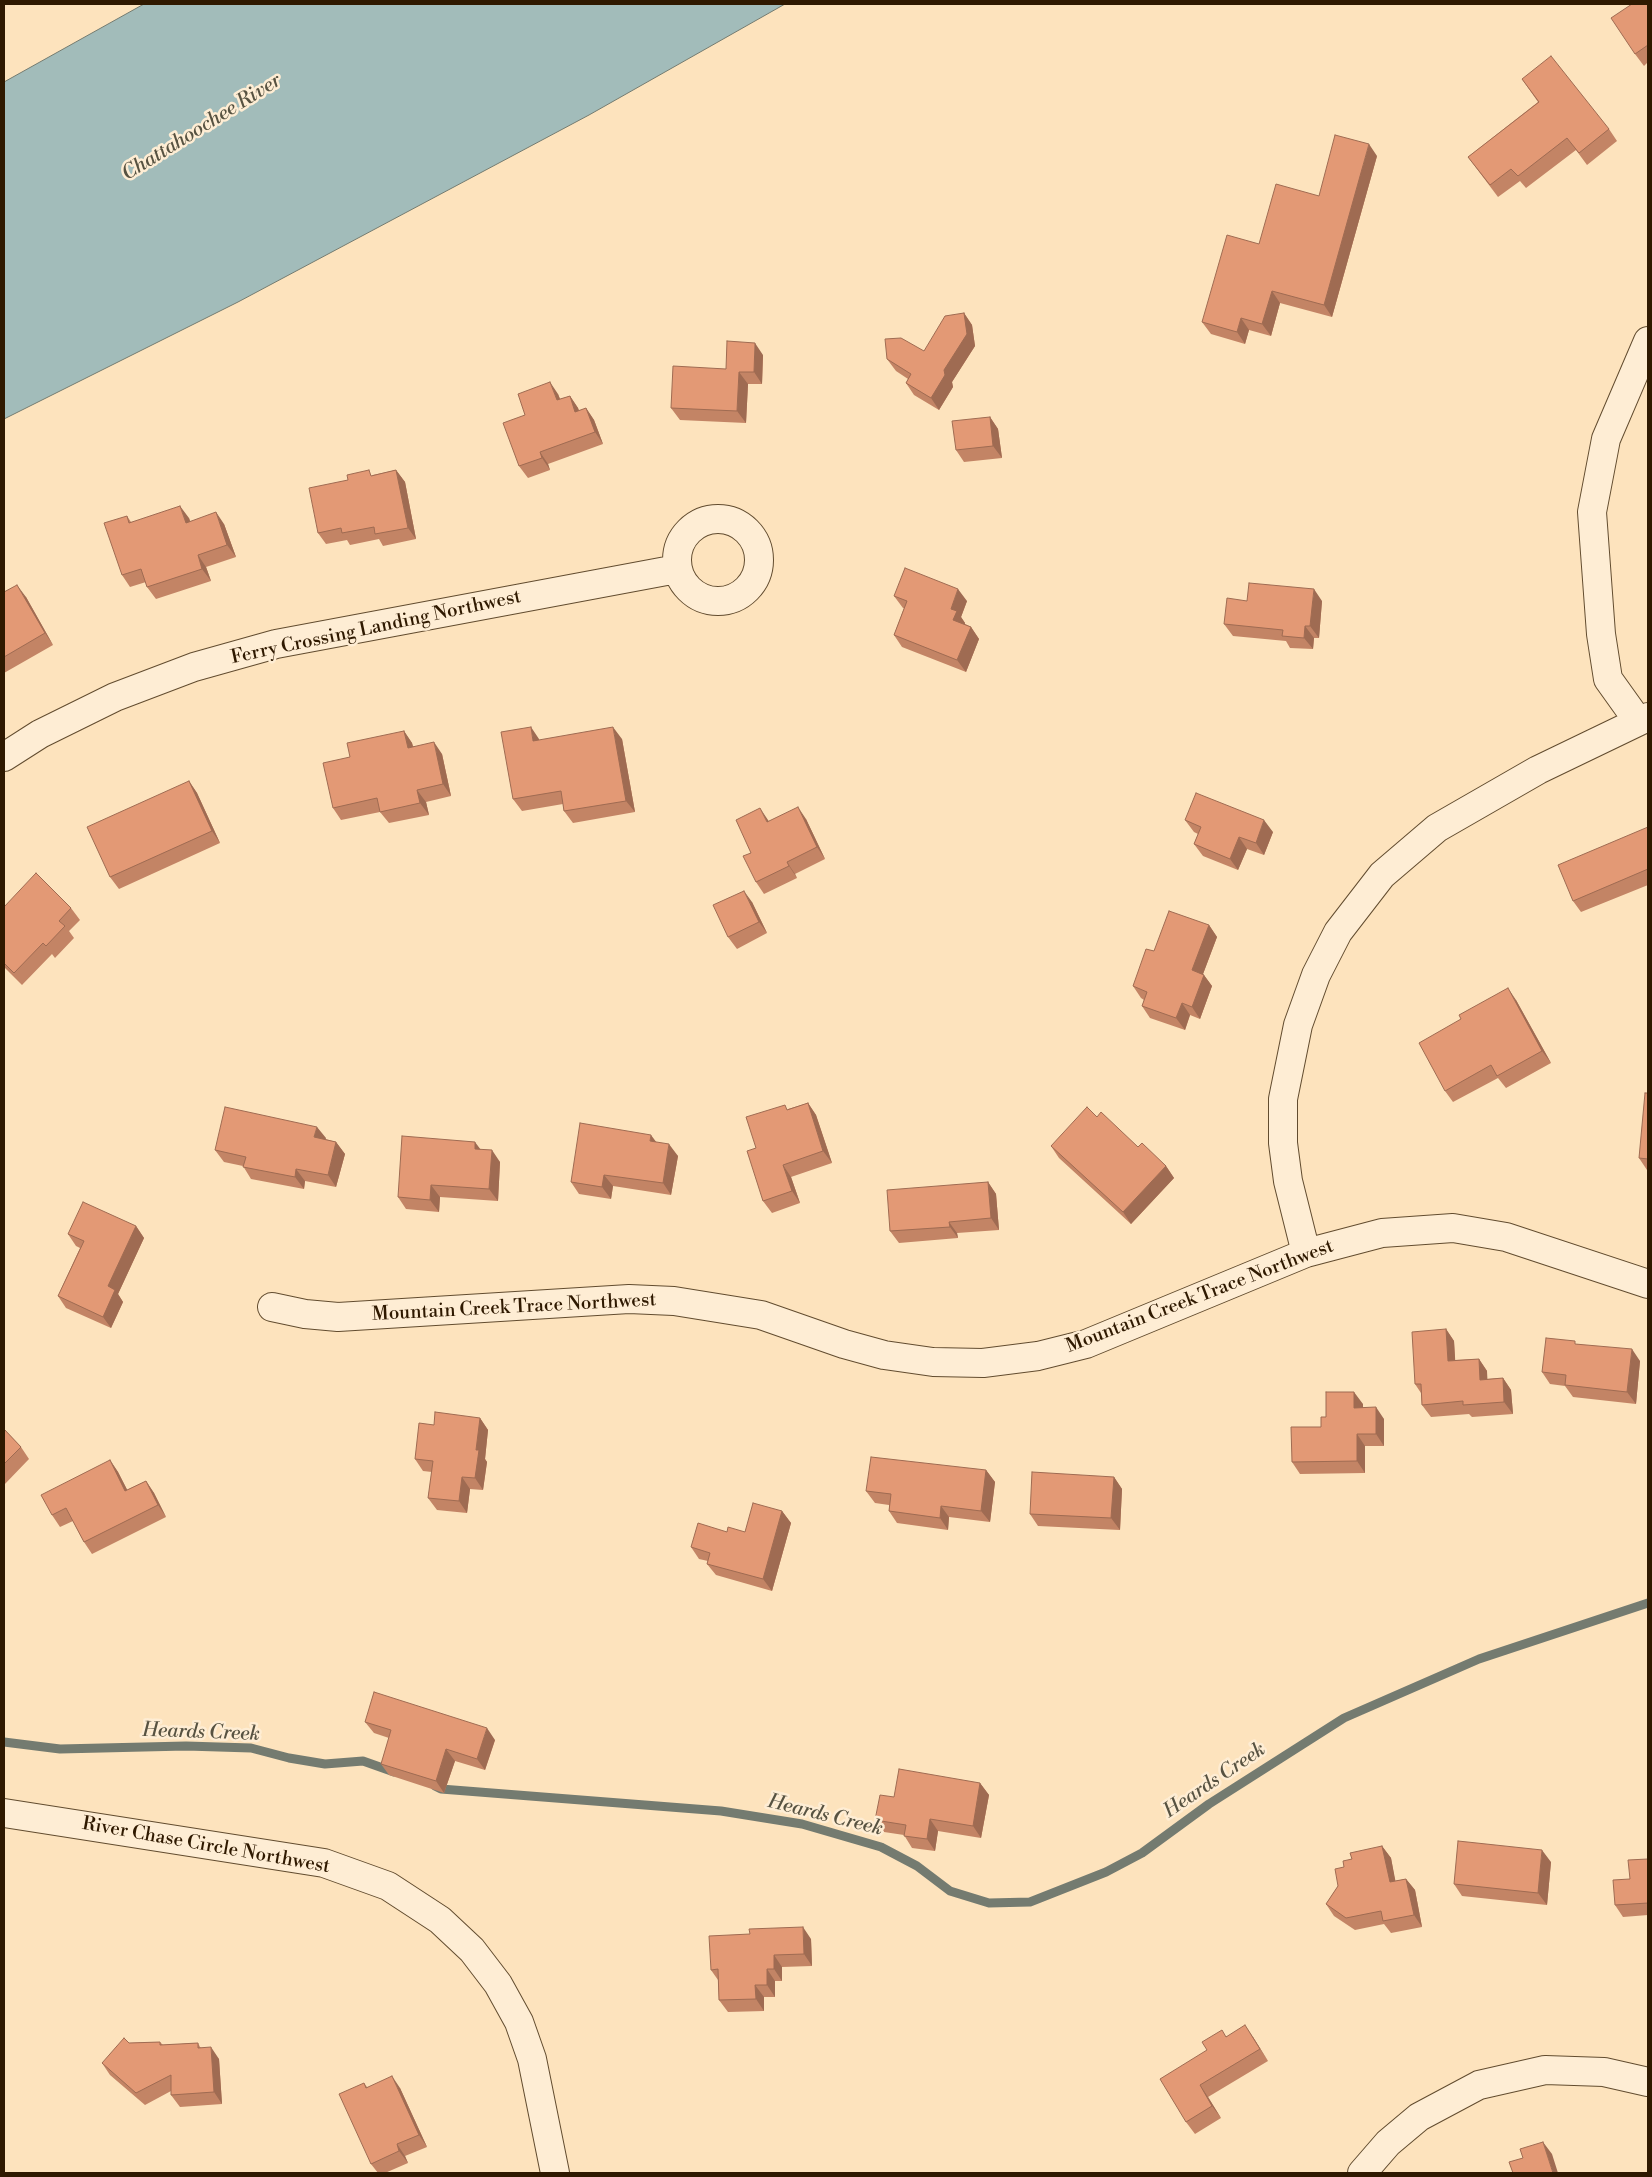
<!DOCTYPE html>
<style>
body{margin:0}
#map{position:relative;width:1652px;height:2177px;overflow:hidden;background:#fde3bd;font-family:"Libre Bodoni",serif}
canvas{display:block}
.frame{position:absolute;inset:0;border:5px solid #2f1900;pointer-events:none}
</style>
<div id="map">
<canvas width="1652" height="2177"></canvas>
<div class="frame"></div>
</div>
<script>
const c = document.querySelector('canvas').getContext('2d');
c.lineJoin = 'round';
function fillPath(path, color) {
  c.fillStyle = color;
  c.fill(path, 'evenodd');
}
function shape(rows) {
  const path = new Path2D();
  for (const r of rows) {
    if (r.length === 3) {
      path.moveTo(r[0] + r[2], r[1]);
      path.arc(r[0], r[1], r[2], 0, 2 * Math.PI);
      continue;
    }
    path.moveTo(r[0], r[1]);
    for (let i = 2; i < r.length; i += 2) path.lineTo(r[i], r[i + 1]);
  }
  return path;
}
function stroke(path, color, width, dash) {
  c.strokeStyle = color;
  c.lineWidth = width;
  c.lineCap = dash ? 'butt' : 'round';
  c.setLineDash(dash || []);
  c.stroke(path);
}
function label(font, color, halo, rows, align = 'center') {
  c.font = font + ' "Libre Bodoni",serif';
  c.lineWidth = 5;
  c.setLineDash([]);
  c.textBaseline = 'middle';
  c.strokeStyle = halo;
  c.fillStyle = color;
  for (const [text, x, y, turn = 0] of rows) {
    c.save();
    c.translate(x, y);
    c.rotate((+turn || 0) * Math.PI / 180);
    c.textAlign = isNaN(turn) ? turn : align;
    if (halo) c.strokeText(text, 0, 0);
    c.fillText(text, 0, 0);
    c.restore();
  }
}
const water = shape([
 [144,4,785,4,589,115,238,302,4,419,4,82,144,4]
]);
const stream = shape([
 [4,1742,60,1749,186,1746,251,1748,289,1758,325,1764,363,1761,394,1772],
 [435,1786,441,1789,721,1811,802,1824,881,1847,917,1866,950,1891,989,1903,1030,1902,1106,1872,1142,1853,1209,1804,1344,1718,1479,1659,1648,1603]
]);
const street = shape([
 [718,560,41],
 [1638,721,1608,679,1601,634,1592,512,1606,439,1648,341],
 [4,757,40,734,115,697,194,667,276,644,677,569],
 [1306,1253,1288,1181,1283,1143,1283,1099,1298,1025,1316,975,1338,932,1382,875,1437,828,1538,770,1648,717],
 [272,1307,305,1314,338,1317,629,1299,674,1301,761,1315,844,1344,884,1355,933,1362,983,1363,1038,1356,1086,1344,1306,1253,1382,1233,1453,1228,1506,1237,1648,1284],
 [4,1813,324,1863,388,1886,440,1920,472,1950,498,1984,519,2022,532,2059,555,2173],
 [1362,2173,1388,2143,1419,2117,1479,2085,1545,2070,1604,2072,1648,2082]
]);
const wall = shape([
 [1648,4,1648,62,1644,66,1635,54],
 [1522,79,1609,129,1617,141,1587,165,1576,150,1526,188,1520,181,1498,197,1468,157,1538,102],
 [1377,156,1332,317,1280,303,1271,336,1249,330,1245,344,1211,334,1202,322,1259,244,1319,196],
 [964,313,972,325,975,346,952,382,953,387,939,410,914,395,906,383,908,379,896,371,887,359,924,351],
 [763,355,762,384,748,384,746,423,680,420,671,408,726,369],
 [558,394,560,399,570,396,578,408,579,411,586,408,594,420,603,444,548,464,550,470,528,478,519,466,525,415],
 [990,417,998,429,1002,458,964,462,956,450],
 [396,470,405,482,416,539,383,546,379,539,350,545,347,540,326,544,318,533,373,475],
 [127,516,131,522,189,518,190,521,224,524,236,557,206,567,211,581,156,599,147,587,146,582,130,587,122,575],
 [4,592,26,597,53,645,4,673],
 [894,596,967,601,961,617,965,623,965,624,971,627,979,639,966,672,902,647,894,635,904,608,903,608],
 [1247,601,1322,601,1319,638,1314,638,1313,649,1290,648,1286,641,1233,636,1224,624],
 [404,731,412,743,413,746,442,754,451,796,426,802,429,815,389,823,380,812,341,820,333,808,350,757],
 [539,739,539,740,622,739,635,812,573,823,564,811,563,804,522,811,513,799],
 [189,781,197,793,220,843,119,889,110,877],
 [806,819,825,859,795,874,797,878,764,894,756,882,751,853,769,821],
 [1185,820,1273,832,1264,855,1247,849,1238,870,1203,856,1194,844,1198,834,1194,832],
 [1648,827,1648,885,1581,912,1573,901],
 [752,902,767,933,737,949,728,937],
 [4,907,71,908,80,920,69,931,74,938,55,958,52,954,22,985,4,967],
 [1209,925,1217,937,1203,974,1212,986,1200,1019,1190,1015,1185,1030,1150,1018,1142,1006,1144,1000,1141,998,1133,986,1154,951],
 [1516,1000,1551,1063,1506,1088,1498,1078,1453,1102,1445,1091],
 [1648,1093,1648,1170,1647,1170,1639,1158],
 [808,1103,816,1115,832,1163,791,1177,800,1203,772,1213,763,1201,756,1148,788,1109],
 [1097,1117,1138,1147,1166,1166,1174,1178,1131,1224,1059,1158,1051,1146],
 [326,1138,325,1139,336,1142,345,1154,336,1187,305,1181,304,1189,251,1179,243,1166,224,1162,215,1150],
 [656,1142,678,1156,671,1195,613,1186,611,1199,579,1194,571,1182],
 [480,1149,500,1162,498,1201,440,1197,439,1212,406,1209,398,1197],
 [988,1182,996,1194,999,1230,957,1233,958,1238,899,1243,890,1231],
 [136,1226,144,1238,118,1294,123,1302,111,1328,66,1308,58,1296,80,1248,76,1246,68,1234],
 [1446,1329,1454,1341,1455,1360,1479,1359,1487,1371,1487,1379,1503,1378,1511,1390,1513,1414,1472,1417,1469,1414,1431,1417,1422,1405,1421,1393,1415,1384],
 [1577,1344,1640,1361,1636,1404,1573,1397,1565,1386,1550,1384,1542,1372],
 [1363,1404,1363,1408,1384,1419,1384,1446,1365,1446,1365,1473,1300,1474,1292,1462,1321,1427,1326,1417],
 [480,1418,488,1430,485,1459,487,1462,483,1490,470,1489,467,1513,437,1510,428,1498,432,1472,423,1471,415,1459,434,1425],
 [4,1429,21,1447,29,1459,4,1485],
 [110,1460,118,1472,127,1490,146,1481,154,1493,166,1517,92,1554,84,1542,73,1521,60,1527,52,1515],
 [986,1470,995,1482,990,1522,949,1517,948,1530,897,1523,889,1511,889,1505,875,1503,866,1491],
 [1114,1477,1122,1489,1120,1530,1038,1526,1030,1514],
 [782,1511,791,1523,772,1591,716,1575,707,1564,708,1561,699,1559,691,1547,727,1532,745,1532],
 [365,1722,495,1740,485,1770,455,1761,444,1793,389,1775,381,1764,389,1738,374,1733],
 [980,1783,989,1795,981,1838,938,1831,935,1851,912,1848,904,1835,884,1832,875,1820,894,1797],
 [1382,1846,1391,1858,1395,1881,1406,1879,1415,1890,1422,1927,1391,1933,1384,1924,1355,1930,1334,1916,1326,1904,1338,1886,1344,1867,1352,1859],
 [1648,1859,1648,1915,1623,1917,1615,1905,1630,1879],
 [1551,1862,1547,1905,1462,1896,1454,1884],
 [811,1939,812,1966,782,1967,782,1981,775,1981,775,1997,764,1997,764,2011,728,2012,719,2000,718,1980,711,1970],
 [1226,2036,1253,2037,1268,2061,1208,2097,1221,2118,1195,2134,1186,2122,1207,2050],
 [160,2042,163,2045,198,2043,200,2047,219,2059,222,2104,180,2107,171,2095,171,2091,145,2105,110,2075,102,2063,129,2043],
 [364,2083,367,2087,400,2088,427,2147,405,2156,408,2163,385,2173,378,2173,371,2164]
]);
const shadedWall = shape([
 [1369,144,1377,156,1332,317,1324,305],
 [1272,291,1280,303,1271,336,1262,324],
 [964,313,972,325,975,346,952,382,953,387,939,410,931,398,944,370],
 [1241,318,1249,330,1245,344,1237,332],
 [755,343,763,355,762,384,754,372],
 [739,372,748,384,746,423,737,411],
 [550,382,558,394,565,412,557,400],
 [570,396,578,408,584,424,575,412],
 [586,408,594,420,603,444,595,432],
 [990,417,998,429,1002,458,993,446],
 [540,452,548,464,550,470,542,458],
 [396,470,405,482,416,539,408,528],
 [180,506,189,518,194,534,186,523],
 [216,512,224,524,236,557,227,545],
 [198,555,206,567,211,581,202,569],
 [17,585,26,597,53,645,45,633],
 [958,589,967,601,961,617,965,623,962,632,953,620,951,609],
 [1314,589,1322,601,1319,638,1310,626],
 [1305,626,1314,638,1313,649,1304,638],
 [971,627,979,639,966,672,957,660],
 [531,727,539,739,541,753,533,741],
 [613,727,622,739,635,812,626,801],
 [404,731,412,743,416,760,408,748],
 [434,742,442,754,451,796,443,784],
 [189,781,197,793,220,843,212,831],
 [417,790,426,802,429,815,420,803],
 [798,807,806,819,825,859,817,847],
 [760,808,768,820,775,834,767,822],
 [1264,820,1273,832,1264,855,1256,843],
 [1239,837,1247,849,1238,870,1230,859],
 [787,862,795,874,797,878,789,866],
 [744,891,752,902,767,933,759,922],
 [1209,925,1217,937,1200,982,1192,970],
 [1204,975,1212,986,1200,1019,1192,1007],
 [1508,988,1516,1000,1551,1063,1542,1051],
 [1182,1003,1190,1015,1185,1030,1176,1018],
 [808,1103,816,1115,832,1163,823,1151],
 [317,1127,326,1138,323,1149,314,1137],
 [651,1135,660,1147,650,1141],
 [336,1142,345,1154,336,1187,328,1175],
 [475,1142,484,1154,475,1149],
 [669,1144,678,1156,671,1195,663,1183],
 [492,1150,500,1162,498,1201,489,1189],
 [783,1165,791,1177,800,1203,792,1191],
 [1166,1166,1174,1178,1131,1224,1123,1212],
 [296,1169,305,1181,304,1189,295,1177],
 [604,1175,613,1186,611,1199,602,1187],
 [988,1182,996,1194,999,1230,991,1218],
 [431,1185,440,1197,439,1212,430,1200],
 [949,1222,957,1233,958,1238,950,1227],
 [136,1226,144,1238,118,1294,123,1302,111,1328,103,1317,108,1286],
 [1446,1329,1454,1341,1456,1373,1448,1361],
 [1632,1349,1640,1361,1636,1404,1627,1392],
 [1479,1359,1487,1371,1488,1391,1480,1380],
 [1503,1378,1511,1390,1513,1414,1504,1402],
 [1354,1392,1363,1404,1363,1420,1354,1408],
 [1376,1407,1384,1419,1384,1446,1376,1434],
 [480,1418,488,1430,485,1459,487,1462,483,1490,475,1478,476,1450],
 [1357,1434,1365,1446,1365,1473,1357,1461],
 [110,1460,118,1472,134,1503,125,1491],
 [986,1470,995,1482,990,1522,981,1511],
 [462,1477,470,1489,467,1513,459,1501],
 [1114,1477,1122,1489,1120,1530,1111,1518],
 [146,1481,154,1493,166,1517,158,1505],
 [941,1506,949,1517,948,1530,940,1518],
 [782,1511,791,1523,772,1591,763,1579],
 [487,1728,495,1740,485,1770,477,1759],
 [446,1749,455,1761,444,1793,436,1781],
 [980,1783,989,1795,981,1838,973,1826],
 [930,1819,938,1831,935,1851,927,1839],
 [1382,1846,1391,1858,1398,1894,1390,1882],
 [1542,1850,1551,1862,1547,1905,1538,1893],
 [1406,1879,1415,1890,1422,1927,1414,1915],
 [803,1927,811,1939,812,1966,804,1954],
 [774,1955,782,1967,782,1981,774,1969],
 [767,1969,775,1981,775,1997,767,1985],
 [755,1985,764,1997,764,2011,756,1999],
 [1245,2025,1253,2037,1268,2061,1260,2049],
 [211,2047,219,2059,222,2104,214,2092],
 [392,2076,400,2088,427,2147,419,2135],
 [1200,2085,1208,2097,1221,2118,1212,2106],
 [1543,2142,1552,2154,1558,2173,1553,2173],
 [397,2144,405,2156,408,2163,399,2151]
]);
const building = shape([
 [1632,4,1648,4,1648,45,1635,54,1611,18,1632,4],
 [1551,56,1609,129,1579,153,1567,138,1518,176,1511,169,1490,185,1468,157,1539,102,1522,79,1551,56],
 [1335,135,1369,144,1324,305,1272,291,1262,324,1241,318,1237,332,1202,322,1227,235,1259,244,1276,184,1319,196,1335,135],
 [964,313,967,334,944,370,945,375,931,398,906,383,911,374,887,359,885,339,901,338,924,351,945,316,964,313],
 [727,341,755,343,754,372,739,372,737,411,671,408,673,366,726,369,727,341],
 [550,382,557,400,570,396,575,412,586,408,595,432,540,452,542,458,519,466,503,423,525,415,518,394,550,382],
 [990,417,993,446,956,450,952,421,990,417],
 [369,470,371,476,396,470,408,528,375,534,374,527,342,533,341,528,318,533,309,488,348,480,347,475,369,470],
 [180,506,186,523,216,512,227,545,198,555,202,569,147,587,141,569,122,575,104,523,127,516,129,523,180,506],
 [905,568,958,589,951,609,957,611,953,620,971,627,957,660,894,635,907,601,894,596,905,568],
 [1249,583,1314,589,1310,626,1305,626,1304,638,1282,636,1283,630,1224,624,1227,598,1247,601,1249,583],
 [17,585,45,633,4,657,4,592,17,585],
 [531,727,533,741,613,727,626,801,564,811,561,791,513,799,501,732,531,727],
 [404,731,408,748,434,742,443,784,417,790,420,803,380,812,377,798,333,808,323,763,350,757,347,743,404,731],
 [189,781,212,831,110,877,87,827,189,781],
 [1196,793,1264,820,1256,843,1239,837,1230,859,1194,844,1201,827,1185,820,1196,793],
 [798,807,817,847,787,862,789,866,756,882,743,856,751,853,736,820,760,808,767,822,798,807],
 [1648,827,1648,869,1573,901,1558,865,1648,827],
 [36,873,71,908,59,921,65,926,46,946,43,943,14,973,4,963,4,907,36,873],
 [744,891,759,922,728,937,713,905,744,891],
 [1169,911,1209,925,1192,970,1204,975,1192,1007,1182,1003,1176,1018,1142,1006,1147,992,1133,986,1146,949,1154,951,1169,911],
 [1508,988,1542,1051,1497,1076,1491,1065,1445,1091,1419,1043,1461,1019,1459,1015,1508,988],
 [1645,1093,1648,1093,1648,1159,1639,1158,1645,1093],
 [808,1103,823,1151,783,1165,792,1191,763,1201,747,1151,756,1148,746,1117,785,1105,787,1110,808,1103],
 [225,1107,317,1127,314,1137,336,1142,328,1175,296,1169,295,1177,243,1167,246,1157,215,1150,225,1107],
 [1087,1107,1097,1117,1101,1112,1138,1147,1142,1143,1166,1166,1123,1212,1051,1146,1087,1107],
 [580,1123,651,1135,650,1141,669,1144,663,1183,604,1175,602,1187,571,1182,580,1123],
 [402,1136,475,1142,475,1149,492,1150,489,1189,431,1185,430,1200,398,1197,402,1136],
 [988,1182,991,1218,949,1222,950,1227,890,1231,887,1190,988,1182],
 [83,1202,136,1226,108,1286,115,1290,103,1317,58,1296,84,1241,68,1234,83,1202],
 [1446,1329,1448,1361,1479,1359,1480,1380,1503,1378,1504,1402,1463,1405,1463,1401,1422,1405,1421,1384,1415,1384,1412,1332,1446,1329],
 [1546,1338,1575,1341,1575,1344,1632,1349,1627,1392,1565,1385,1566,1375,1542,1372,1546,1338],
 [1326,1392,1354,1392,1354,1408,1376,1407,1376,1434,1357,1434,1357,1461,1292,1462,1291,1427,1321,1427,1321,1417,1326,1417,1326,1392],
 [435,1412,480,1418,476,1450,479,1450,475,1478,462,1477,459,1501,428,1498,433,1461,415,1459,419,1423,434,1425,435,1412],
 [4,1429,21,1447,4,1464,4,1429],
 [871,1457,986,1470,981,1511,941,1506,940,1518,889,1511,891,1494,866,1491,871,1457],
 [110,1460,125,1491,146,1481,158,1505,84,1542,66,1508,52,1515,41,1495,110,1460],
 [1032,1472,1114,1477,1111,1518,1030,1514,1032,1472],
 [753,1503,782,1511,763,1579,707,1564,710,1553,691,1547,698,1523,727,1532,728,1527,745,1532,753,1503],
 [374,1692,487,1728,477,1759,446,1749,436,1781,381,1764,391,1730,365,1722,374,1692],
 [899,1769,980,1783,973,1826,930,1819,927,1839,904,1836,906,1825,875,1820,880,1795,894,1797,899,1769],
 [1458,1841,1542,1850,1538,1893,1454,1884,1458,1841],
 [1382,1846,1390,1882,1406,1879,1414,1915,1383,1921,1381,1911,1346,1918,1326,1904,1338,1886,1335,1869,1344,1867,1343,1861,1352,1859,1350,1853,1382,1846],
 [1648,1859,1648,1903,1615,1905,1613,1880,1630,1879,1628,1860,1648,1859],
 [803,1927,804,1954,774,1955,774,1969,767,1969,767,1985,755,1985,756,1999,719,2000,718,1969,711,1970,709,1936,750,1934,749,1929,803,1927],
 [1245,2025,1260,2049,1200,2085,1212,2106,1186,2122,1160,2079,1207,2050,1202,2042,1222,2030,1226,2037,1245,2025],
 [124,2038,129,2043,160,2042,160,2045,198,2043,198,2048,211,2047,214,2092,171,2095,171,2075,136,2093,102,2063,124,2038],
 [392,2076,419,2135,397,2144,399,2151,371,2164,339,2094,364,2083,366,2088,392,2076],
 [1543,2142,1553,2173,1513,2173,1509,2162,1523,2158,1520,2149,1543,2142]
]);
const streetNames = [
 ["Ferry Crossing Landing Northwest",376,628,-12],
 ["Mountain Creek Trace Northwest",1200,1297,-21],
 ["Mountain Creek Trace Northwest",514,1308,-3],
 ["River Chase Circle Northwest",206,1846,10]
];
const waterNames = [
 ["Chattahoochee River",202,128,-32],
 ["Heards Creek",201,1733,2],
 ["Heards Creek",1215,1781,-34],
 ["Heards Creek",825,1816,14]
];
fillPath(water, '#a2bcba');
stroke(water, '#747b70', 1);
stroke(stream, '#747b70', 9);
stroke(street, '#624c2f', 30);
stroke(street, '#feedd4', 28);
fillPath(wall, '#c38465');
fillPath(shadedWall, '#9f6b52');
fillPath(building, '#e39975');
stroke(building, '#9f6b52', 1);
label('19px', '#2f1900', '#feedd4', streetNames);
label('italic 20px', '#575241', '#feedd4', waterNames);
</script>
